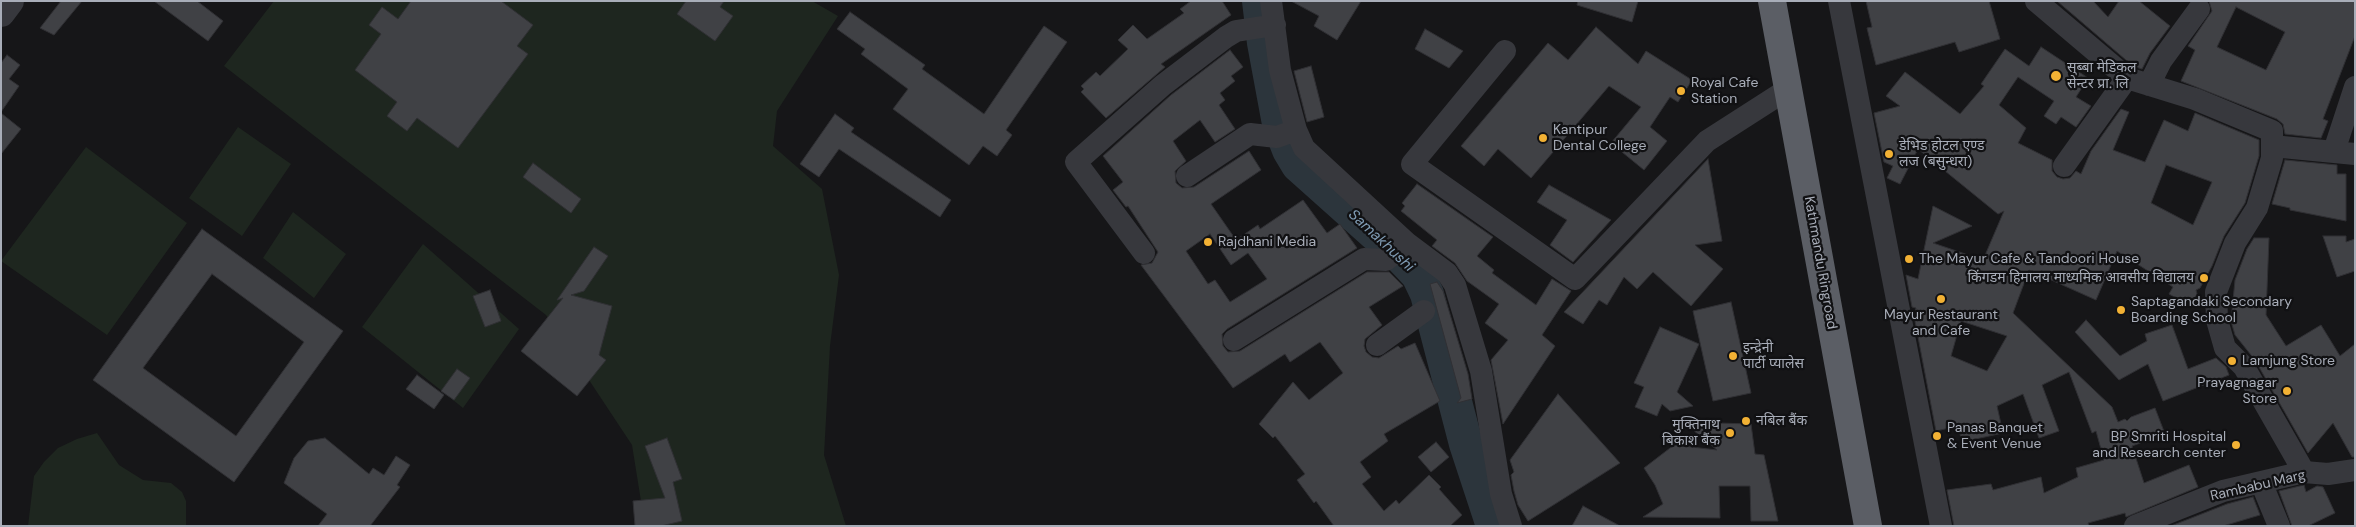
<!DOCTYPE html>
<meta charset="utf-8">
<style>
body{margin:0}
#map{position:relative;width:2356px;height:527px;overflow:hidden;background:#161618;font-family:"DM Sans",sans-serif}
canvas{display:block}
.frame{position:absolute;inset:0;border:2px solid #a8adb8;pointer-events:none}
</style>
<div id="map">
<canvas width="2356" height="527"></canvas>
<div class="frame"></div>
</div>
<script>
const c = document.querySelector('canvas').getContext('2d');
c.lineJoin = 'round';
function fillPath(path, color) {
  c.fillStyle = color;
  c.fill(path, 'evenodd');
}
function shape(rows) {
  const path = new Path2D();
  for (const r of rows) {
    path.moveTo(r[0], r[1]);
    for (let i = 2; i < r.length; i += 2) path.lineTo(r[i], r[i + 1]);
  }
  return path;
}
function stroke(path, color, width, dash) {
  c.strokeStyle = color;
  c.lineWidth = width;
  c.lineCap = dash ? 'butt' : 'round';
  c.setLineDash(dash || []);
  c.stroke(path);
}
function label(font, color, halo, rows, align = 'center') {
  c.font = font + ' "DM Sans","Noto Sans Devanagari",sans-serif';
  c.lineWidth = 4.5;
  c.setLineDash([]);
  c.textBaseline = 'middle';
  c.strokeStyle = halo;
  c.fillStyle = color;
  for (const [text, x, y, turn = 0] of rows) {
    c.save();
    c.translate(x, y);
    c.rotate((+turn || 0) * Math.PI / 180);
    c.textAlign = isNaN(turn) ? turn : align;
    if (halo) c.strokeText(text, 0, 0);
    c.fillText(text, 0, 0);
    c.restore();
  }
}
const green = shape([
 [274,1,812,1,838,16,777,111,773,146,822,189,839,275,830,346,824,455,846,526,645,526,632,445,546,315,224,66],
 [238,127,291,164,242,236,189,198],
 [86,147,187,223,107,335,1,261],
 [293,212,346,254,314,298,263,258],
 [423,244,519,329,463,408,362,327],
 [97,433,119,465,143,480,171,483,182,492,186,501,186,526,28,526,34,476,44,462,58,448,77,439]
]);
const river = shape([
 [1259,1,1264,43,1279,124,1289,150,1298,165,1401,257,1418,275,1427,294,1466,444,1493,526]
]);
const building = shape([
 [61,1,82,1,54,35,40,28,61,1],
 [154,1,197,1,223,21,208,41,154,1],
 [411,1,501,1,533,25,517,46,528,54,458,148,417,118,407,131,387,116,397,102,355,70,381,34,369,25,382,7,398,19,411,1],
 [686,1,724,1,720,7,733,16,715,41,677,14,686,1],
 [1191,1,1222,1,1231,15,1161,64,1165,67,1106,118,1081,92,1084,89,1081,86,1096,72,1100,76,1128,49,1118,40,1133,25,1147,39,1184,13,1180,9,1191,1],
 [1291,1,1361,1,1337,40,1314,26,1319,16,1291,1],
 [1578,1,1638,1,1632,22,1577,5,1578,1],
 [1866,1,1989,1,2000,39,1959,52,1955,42,1876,65,1867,28,1872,27,1866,1],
 [2057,1,2093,1,2108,17,2119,1,2139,1,2170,26,2150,53,2142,69,2133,66,2057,1],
 [2209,1,2355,1,2355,36,2323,119,2328,121,2321,138,2285,134,2283,124,2277,119,2181,81,2195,50,2188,46,2212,11,2209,1],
 [2236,7,2285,32,2266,70,2217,47,2236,7],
 [850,12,925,65,922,69,984,114,1044,26,1067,42,1006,130,1012,135,997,156,983,146,969,165,893,109,908,89,861,54,865,49,837,29,850,12],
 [1596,27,1638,64,1646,51,1692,80,1678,102,1670,97,1650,127,1667,141,1644,170,1611,143,1641,107,1609,86,1531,178,1498,149,1484,166,1461,146,1548,43,1568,60,1596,27],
 [1425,29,1463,51,1449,68,1415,49,1425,29],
 [2041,47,2088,78,2076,97,2091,106,2076,127,2061,117,2056,124,2044,116,2054,101,2018,77,1999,105,2026,128,2018,143,2052,160,2052,171,2057,177,2063,179,2070,178,2076,171,2081,174,2091,151,2121,109,2129,112,2113,150,2145,162,2164,120,2188,131,2195,113,2259,140,2259,156,2245,203,2224,236,2212,266,2200,288,2196,290,2197,294,2190,306,2169,294,2173,287,2117,251,2096,300,2029,270,2013,313,2112,407,2118,422,2125,419,2127,421,2131,417,2155,408,2165,434,2132,446,2144,483,2189,465,2198,487,2126,517,2125,513,2088,523,2089,526,1954,526,1947,490,1991,484,1993,490,2041,477,2044,493,2078,477,2076,468,2104,460,2096,431,2092,433,2069,372,2042,385,2059,431,2039,438,2023,394,1997,406,2003,433,1962,442,1958,426,1936,431,1914,316,1916,308,1912,307,1906,275,1918,279,1933,206,1972,226,1933,243,1983,260,2004,211,1998,214,1918,149,1900,184,1887,178,1893,166,1884,162,1874,113,1900,106,1886,96,1905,72,1960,114,1984,86,1981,84,2005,49,2029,66,2041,47],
 [2166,165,2212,182,2193,225,2151,203,2166,165],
 [1961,321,2007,336,1987,371,1951,356,1961,321],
 [1230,50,1243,67,1231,76,1235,81,1220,93,1225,100,1219,105,1235,129,1215,142,1200,120,1173,141,1186,161,1175,171,1176,183,1182,188,1194,187,1249,151,1261,170,1211,204,1236,240,1258,225,1260,229,1303,200,1327,233,1340,224,1357,248,1227,329,1222,334,1223,346,1228,352,1240,351,1367,272,1389,272,1403,286,1369,307,1382,325,1365,339,1364,346,1366,352,1372,357,1379,358,1398,346,1401,349,1415,343,1440,401,1384,434,1388,441,1360,462,1371,477,1362,484,1384,511,1396,500,1399,504,1429,475,1441,487,1439,489,1462,515,1450,526,1334,526,1316,501,1314,503,1297,480,1305,474,1275,436,1273,438,1259,424,1293,382,1309,400,1343,373,1320,342,1290,362,1285,354,1233,388,1141,265,1152,263,1158,252,1128,206,1126,207,1113,190,1123,182,1103,156,1171,95,1230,50],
 [1210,234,1231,265,1248,253,1267,279,1230,302,1215,280,1208,284,1186,251,1210,234],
 [7,55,20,65,9,79,19,86,1,112,1,63,7,55],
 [1311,66,1324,117,1307,122,1294,71,1311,66],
 [1,113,21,129,1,154,1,113],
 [835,114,854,128,851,132,951,200,940,217,839,149,819,177,800,164,835,114],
 [1708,159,1722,241,1695,245,1723,269,1691,306,1653,272,1637,289,1624,277,1607,305,1599,300,1583,324,1564,312,1708,159],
 [2285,160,2337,165,2337,174,2346,174,2346,221,2290,210,2290,208,2272,204,2285,160],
 [533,163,581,199,571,213,523,177,533,163],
 [1417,184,1493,237,1477,256,1494,270,1492,273,1536,305,1552,279,1571,291,1542,335,1555,346,1503,424,1491,360,1508,340,1485,323,1499,304,1467,281,1455,263,1432,246,1437,240,1401,211,1405,206,1402,203,1417,184],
 [1549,185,1611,220,1573,262,1550,245,1567,220,1537,202,1549,185],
 [202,229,343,331,234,482,93,380,202,229],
 [212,274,304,342,236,436,143,368,212,274],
 [2323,236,2346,236,2346,242,2355,239,2355,271,2337,277,2323,236],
 [2254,238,2269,238,2266,315,2286,346,2321,325,2340,356,2355,344,2355,457,2352,457,2333,423,2308,453,2255,360,2235,335,2231,321,2235,280,2247,249,2254,238],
 [594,247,608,256,584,291,571,295,612,306,599,355,606,360,577,396,521,351,563,298,557,300,594,247],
 [1437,282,1443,291,1468,374,1472,399,1457,403,1461,398,1430,284,1437,282],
 [490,290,501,321,485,327,473,296,490,290],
 [1731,302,1751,393,1713,401,1693,311,1731,302],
 [2086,320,2120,356,2147,341,2145,334,2172,325,2188,369,2216,358,2226,367,2229,375,2163,401,2148,364,2119,380,2075,332,2086,320],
 [1660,327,1699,344,1677,392,1693,406,1670,411,1662,404,1657,416,1635,407,1644,387,1634,383,1660,327],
 [457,369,470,378,454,400,441,391,457,369],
 [417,375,444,395,434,409,406,389,417,375],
 [1558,394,1620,463,1528,521,1518,505,1514,491,1511,475,1514,472,1510,460,1558,394],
 [1702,423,1714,423,1719,428,1718,423,1751,424,1755,454,1764,455,1778,521,1751,521,1750,486,1719,486,1720,518,1643,517,1663,504,1655,485,1644,468,1674,445,1717,450,1693,430,1702,423],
 [325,438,369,474,373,468,384,475,396,456,410,465,397,485,400,487,370,526,318,526,327,514,284,483,294,458,308,441,325,438],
 [667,438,682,479,673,482,682,521,661,526,635,526,633,501,665,498,645,446,667,438],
 [1436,442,1449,457,1431,472,1418,457,1436,442],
 [2304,485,2306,492,2317,486,2323,487,2335,513,2308,526,2292,526,2279,491,2304,485],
 [2253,497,2260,515,2223,526,2171,526,2227,504,2253,497],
 [1583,506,1620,526,1572,526,1583,506]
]);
const minor = shape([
 [1271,1,1280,70,1296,130,1304,148,1407,243,1447,273,1455,285,1481,371,1501,494,1511,526],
 [1839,1,1941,526],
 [2036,1,2127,78,2195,99,2272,131,2272,158,2257,208,2235,243,2216,292,2217,320,2225,348,2244,367,2304,472],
 [1505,51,1412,164,1575,279,1707,141,1788,89],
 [2149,85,2161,61,2199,9],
 [2272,146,2355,154],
 [2334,151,2355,87],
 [2064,166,2127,78],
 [1187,176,1250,134,1277,137,1296,130],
 [1144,253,1076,162,1163,85,1226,37,1236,31,1275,25],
 [1234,340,1364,259,1386,260,1407,243],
 [1377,345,1424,311],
 [2261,482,2279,526],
 [2135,526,2223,491,2304,472,2328,474,2355,470]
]);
const tertiary = shape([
 [1,13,10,1]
]);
const trunk = shape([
 [1772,1,1868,526]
]);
const markers = [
 [2056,76,6,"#f2b134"],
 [1681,91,5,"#f2b134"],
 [1543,138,5,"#f2b134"],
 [1889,154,5,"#f2b134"],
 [1208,242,5,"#f2b134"],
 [1909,259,5,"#f2b134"],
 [2204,278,5,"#f2b134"],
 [1941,299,5,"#f2b134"],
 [2121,310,5,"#f2b134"],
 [1733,356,5,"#f2b134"],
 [2232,361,5,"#f2b134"],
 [2287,391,5,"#f2b134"],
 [1746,421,5,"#f2b134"],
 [1730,433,5,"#f2b134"],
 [1937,436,5,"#f2b134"],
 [2236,445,5,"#f2b134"]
];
const poiNames = [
 ["सुब्बा मेडिकल",2067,68],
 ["सेन्टर प्रा. लि",2067,84],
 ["Royal Cafe",1691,83],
 ["Station",1691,99],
 ["Kantipur",1553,130],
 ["Dental College",1553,146],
 ["डेभिड होटल एण्ड",1899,146],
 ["लज (बसुन्धरा)",1899,162],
 ["Rajdhani Media",1218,242],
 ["The Mayur Cafe & Tandoori House",1919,259],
 ["किंगडम हिमालय माध्यमिक आवसीय विद्यालय",2194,278,"right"],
 ["Saptagandaki Secondary",2131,302],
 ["Boarding School",2131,318],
 ["Mayur Restaurant",1941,315,"center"],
 ["and Cafe",1941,331,"center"],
 ["इन्द्रेनी",1743,348],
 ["पार्टी प्यालेस",1743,364],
 ["Lamjung Store",2242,361],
 ["Prayagnagar",2277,383,"right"],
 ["Store",2277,399,"right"],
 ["नबिल बैंक",1756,421],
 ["मुक्तिनाथ",1720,425,"right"],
 ["बिकाश बैंक",1720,441,"right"],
 ["Panas Banquet",1947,428],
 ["& Event Venue",1947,444],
 ["BP Smriti Hospital",2226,437,"right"],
 ["and Research center",2226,453,"right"]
];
const streetNames = [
 ["Kathmandu Ringroad",1820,263,80],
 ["Rambabu Marg",2258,486,-13]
];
const waterNames = [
 ["Samakhushi",1381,241,43]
];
fillPath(green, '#1e261f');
stroke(river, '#2c353c', 34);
fillPath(building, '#404145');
stroke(building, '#303034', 1);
stroke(minor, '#37383d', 22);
stroke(tertiary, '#37383d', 28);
stroke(trunk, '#5b5e65', 28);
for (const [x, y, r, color] of markers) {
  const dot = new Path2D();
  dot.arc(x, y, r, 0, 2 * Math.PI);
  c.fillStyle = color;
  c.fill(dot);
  stroke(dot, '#111113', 2);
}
label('14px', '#a8adb8', '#111113', poiNames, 'left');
label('14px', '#a8adb8', '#111113', streetNames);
label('italic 15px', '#7f9bb3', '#111113', waterNames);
</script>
